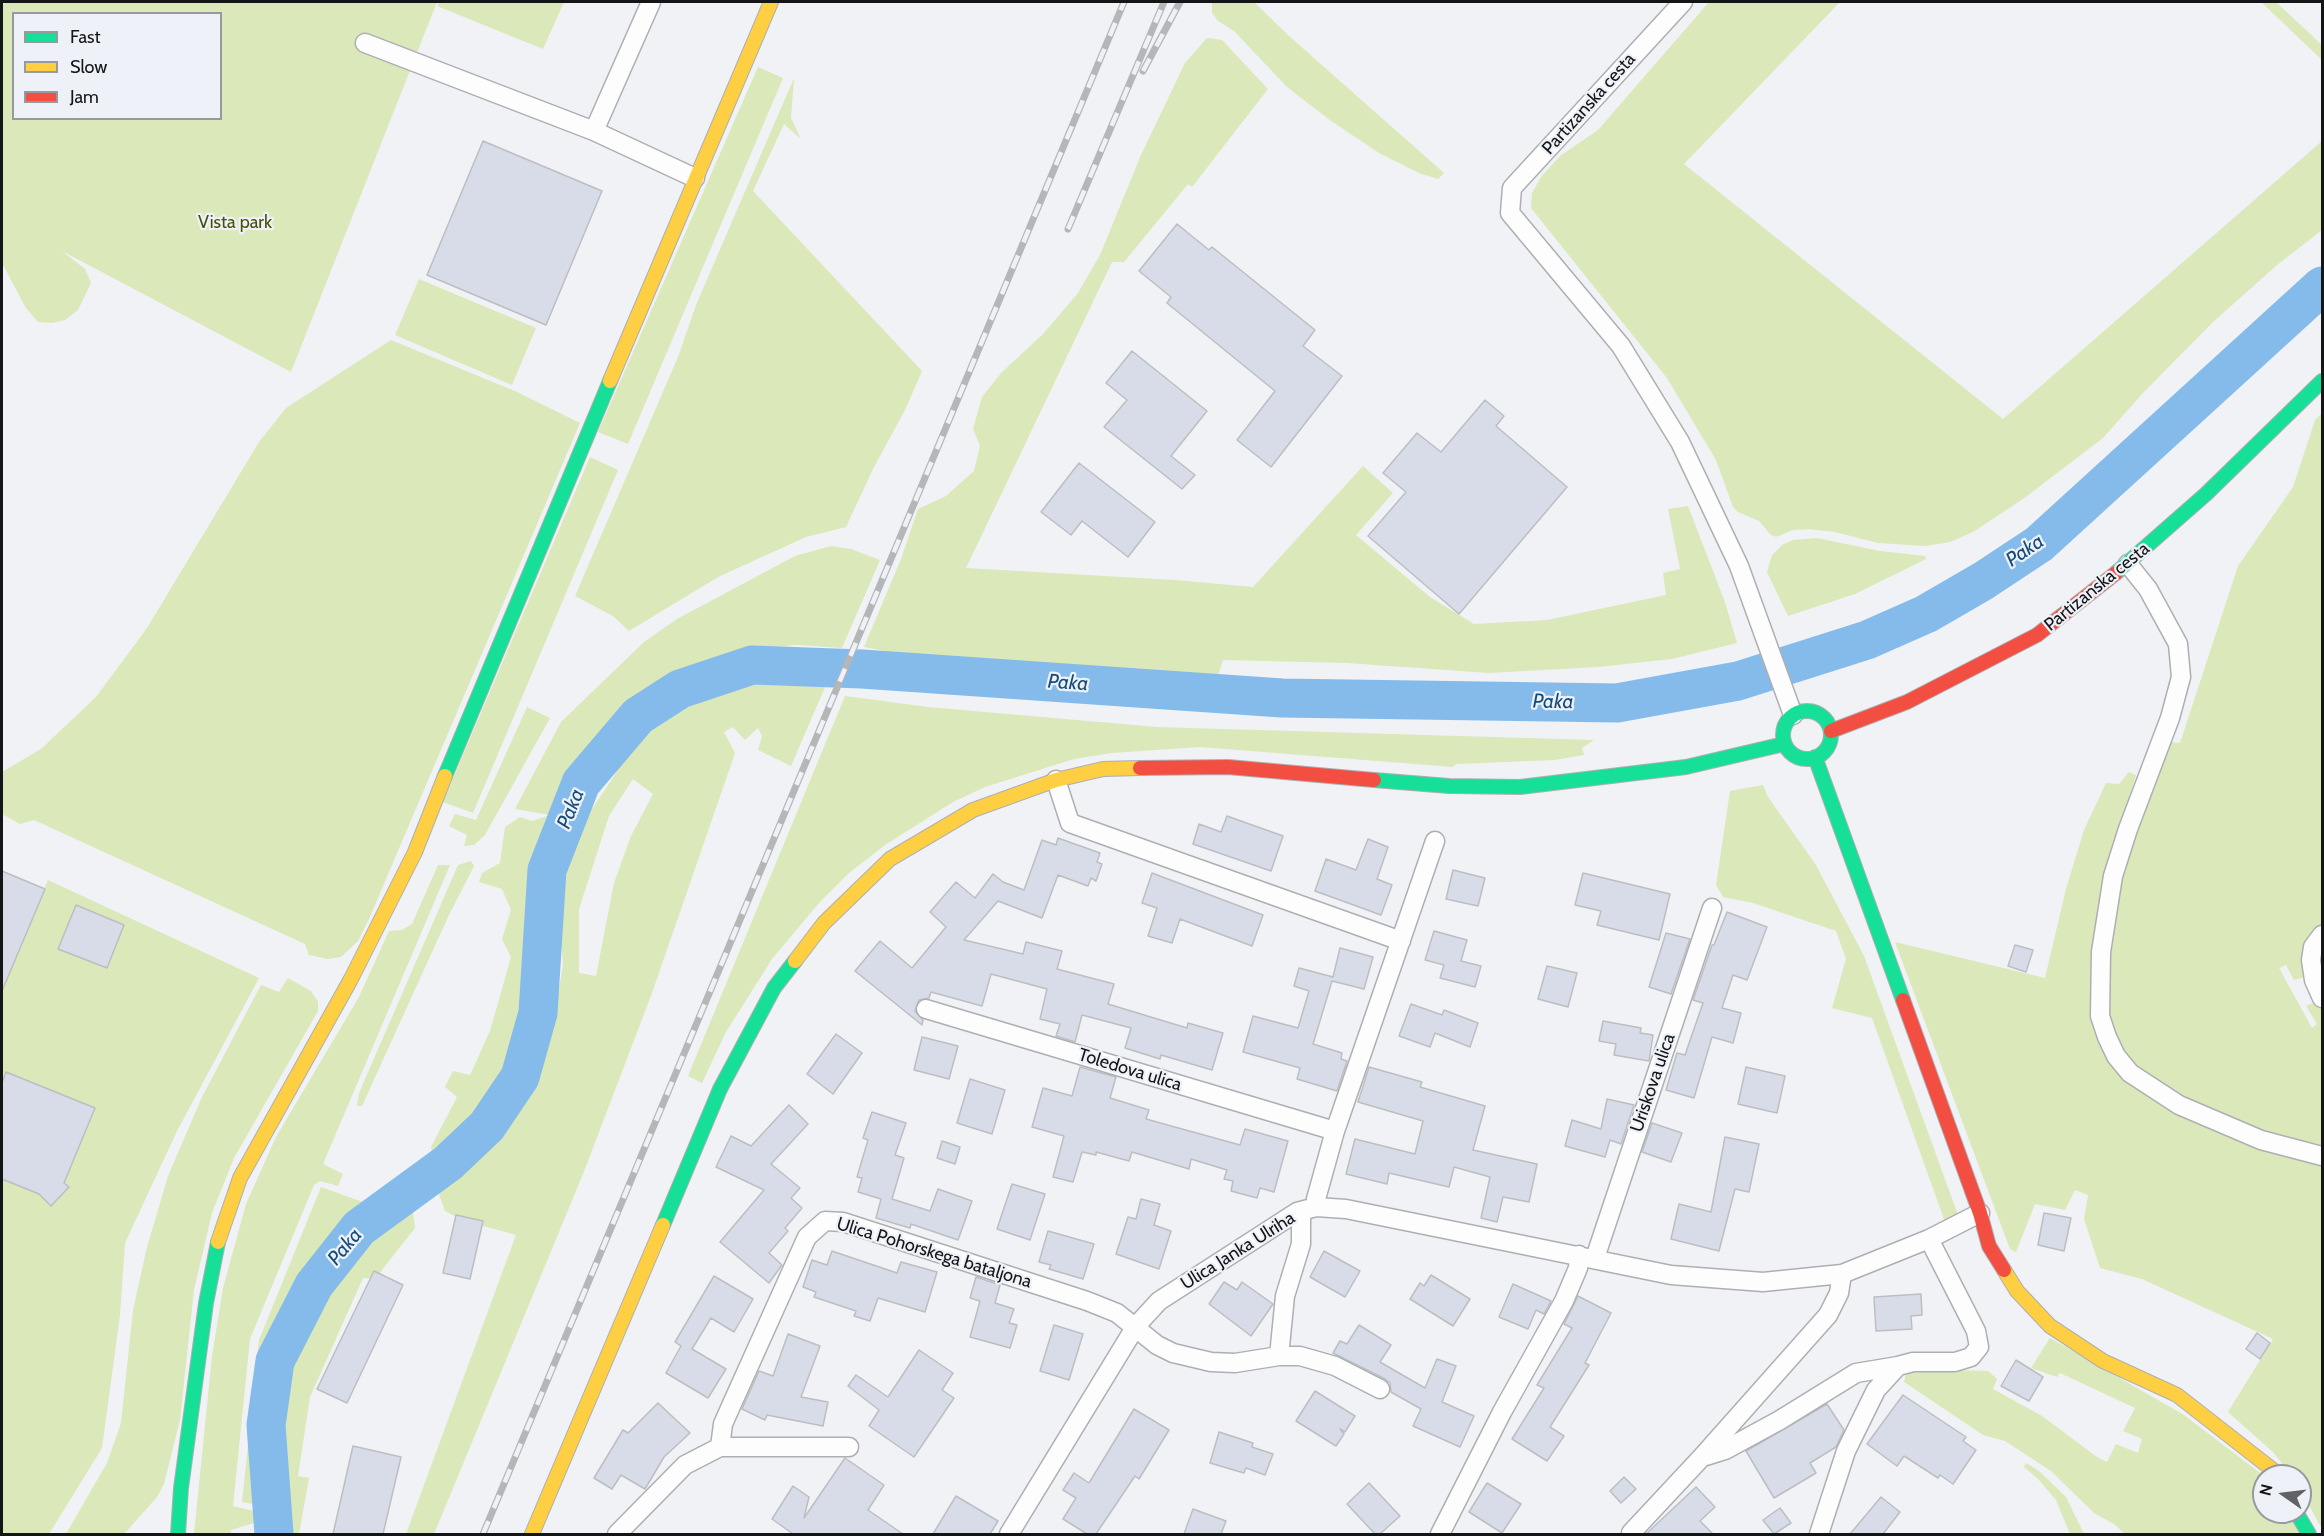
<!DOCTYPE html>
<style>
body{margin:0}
#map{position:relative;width:2324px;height:1536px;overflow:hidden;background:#f0f2f6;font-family:Cabin,sans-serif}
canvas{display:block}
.frame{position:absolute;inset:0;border:3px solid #141517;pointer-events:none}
.legend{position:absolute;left:12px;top:12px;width:210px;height:108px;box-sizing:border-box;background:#eef1f8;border:2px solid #97999e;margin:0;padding:8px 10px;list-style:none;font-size:18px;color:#141517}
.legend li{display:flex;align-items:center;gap:12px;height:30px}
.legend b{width:30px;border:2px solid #97999e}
.north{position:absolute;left:2252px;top:1464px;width:60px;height:60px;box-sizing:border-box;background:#eef1f8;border:2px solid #97999e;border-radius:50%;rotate:284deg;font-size:16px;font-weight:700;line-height:24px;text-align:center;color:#141517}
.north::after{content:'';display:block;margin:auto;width:21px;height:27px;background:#616265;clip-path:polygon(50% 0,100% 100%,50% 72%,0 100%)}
</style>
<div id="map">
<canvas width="2324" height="1536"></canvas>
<div class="frame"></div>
<ul class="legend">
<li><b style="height:8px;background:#16e098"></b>Fast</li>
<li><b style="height:8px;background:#ffcf43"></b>Slow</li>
<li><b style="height:8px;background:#f24e42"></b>Jam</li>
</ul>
<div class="north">N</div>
</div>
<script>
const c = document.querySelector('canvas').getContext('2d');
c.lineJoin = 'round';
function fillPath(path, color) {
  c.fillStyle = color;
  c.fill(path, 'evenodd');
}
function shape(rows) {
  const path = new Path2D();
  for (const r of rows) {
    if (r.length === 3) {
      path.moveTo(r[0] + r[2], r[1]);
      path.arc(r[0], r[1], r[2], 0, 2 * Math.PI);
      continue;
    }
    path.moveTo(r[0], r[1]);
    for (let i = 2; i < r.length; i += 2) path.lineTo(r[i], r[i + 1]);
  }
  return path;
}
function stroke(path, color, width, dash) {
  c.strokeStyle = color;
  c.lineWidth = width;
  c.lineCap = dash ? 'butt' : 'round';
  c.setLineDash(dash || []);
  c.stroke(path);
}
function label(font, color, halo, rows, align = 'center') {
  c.font = font + ' Cabin,sans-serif';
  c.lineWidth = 4.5;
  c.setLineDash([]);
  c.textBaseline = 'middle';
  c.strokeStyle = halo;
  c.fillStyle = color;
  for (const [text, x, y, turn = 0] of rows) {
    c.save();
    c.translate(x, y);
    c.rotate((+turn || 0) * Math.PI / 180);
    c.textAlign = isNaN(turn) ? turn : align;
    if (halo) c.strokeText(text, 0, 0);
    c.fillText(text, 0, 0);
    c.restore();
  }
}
const green = shape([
 [2,2,437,2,291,372,62,251,85,269,91,283,78,310,65,320,52,323,38,322,26,308,2,263],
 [14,14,220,14,220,118,14,118],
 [439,2,564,2,543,49,437,6],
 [1212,2,1254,2,1289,36,1444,173,1438,179,1419,173,1379,153,1331,121,1287,87,1234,31,1218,21,1212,13],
 [1709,2,1840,2,1684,164,2003,419,2322,141,2322,230,2277,265,2213,322,2142,394,2103,438,2023,499,1973,532,1950,542,1925,546,1878,543,1835,532,1809,529,1793,530,1776,537,1771,535,1759,521,1738,512,1733,507,1716,460,1667,378,1531,208,1532,193,1541,177,1560,156,1598,130],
 [2261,2,2276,2,2322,45,2322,60],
 [1207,38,1222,40,1268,89,1192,187,1188,184,1124,262,1112,262,966,568,1175,580,1253,587,1363,466,1393,493,1356,535,1430,597,1474,624,1547,620,1666,595,1663,573,1680,569,1668,509,1688,506,1725,602,1737,643,1672,659,1598,667,1489,673,1347,663,1223,660,1216,683,928,659,864,647,901,559,918,509,946,496,974,471,980,446,973,429,982,397,1001,373,1043,334,1078,293,1100,255,1141,155,1185,63],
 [758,67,783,78,628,444,598,432],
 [794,78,791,118,801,139,784,124,753,191,922,371,905,410,874,467,846,527,806,537,718,577,629,631,613,616,575,596,678,357,696,305],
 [419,279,536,328,512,385,395,335],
 [391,340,517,392,580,423,369,919,358,941,341,957,328,959,309,955,305,944,34,820,20,824,2,814,2,772,41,749,96,697,147,628,259,442,286,408],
 [2322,413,2322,926,2306,977,2294,980,2286,965,2279,968,2312,1028,2317,1024,2306,1006,2317,1001,2322,1009,2322,1151,2247,1130,2148,1081,2116,1048,2105,1009,2106,957,2118,885,2161,741,2180,743,2238,566,2293,487,2315,420],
 [590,457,618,470,473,813,443,802],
 [1817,538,1880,551,1925,556,1926,559,1855,594,1788,616,1767,572,1772,555,1782,545,1793,540],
 [831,546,851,549,880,560,842,648,797,645,753,649,696,669,644,696,600,734,576,767,556,816,515,809,561,722,644,642,677,619,795,556],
 [806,677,829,678,791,766,758,750,762,736,758,728,745,740,733,727,724,732,735,753,652,993,583,1174,434,1534,406,1534,516,1235,462,1220,445,1211,437,1189,505,1127,527,1093,554,1019,563,965,560,929,570,842,616,773,626,748,646,728,687,701,726,686],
 [633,779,653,794,631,836,614,883,596,976,579,973,579,909,609,816],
 [845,696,928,707,1157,727,1594,740,1582,748,1584,755,1555,760,1456,764,1453,767,1200,747,1112,753,1074,759,985,787,953,802,885,845,849,873,819,903,772,959,726,1032,702,1083,688,1076],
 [527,707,550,718,485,835,474,845,464,846,467,835,449,826,455,814,476,820],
 [2129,772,2136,775,2107,868,2094,959,2120,1071,2322,1161,2322,1529,2300,1489,2300,1476,2291,1476,2274,1453,2228,1412,2273,1339,2142,1279,2100,1268,2084,1219,2088,1195,2075,1190,2065,1210,2035,1204,2016,1252,2010,1249,1895,942,2045,978,2066,889,2084,830,2106,783,2119,784],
 [1763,785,1768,797,1816,865,1864,956,1958,1215,1945,1222,1872,1018,1832,1008,1846,959,1836,931,1753,903,1723,897,1716,885,1730,791],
 [547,816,533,864,526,928,531,987,525,1024,511,1071,474,1125,434,1163,431,1147,457,1097,445,1087,453,1071,470,1075,490,1031,511,957,502,939,511,910,502,889,479,882,482,873,500,863,505,827,520,817,532,821],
 [471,861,474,866,448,917,362,1106,357,1106,359,1093,458,865],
 [438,865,450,865,323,1164,343,1174,338,1186,320,1181,314,1185,250,1339,233,1506,254,1511,254,1523,231,1530,231,1534,194,1534,212,1356,223,1288,246,1204,276,1137,359,997,389,931,402,930,412,924],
 [48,880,259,978,177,1131,125,1243,120,1315,102,1448,49,1534,2,1534,2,942,20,947],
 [288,978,311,991,318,1002,318,1011,234,1158,212,1213,194,1290,180,1420,164,1484,157,1497,124,1534,66,1534,107,1463,121,1423,133,1310,147,1247,168,1176,202,1097,261,985,279,992],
 [321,1187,371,1205,355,1216,306,1278,277,1333,257,1408,255,1431,264,1506,242,1502,259,1340],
 [412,1206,415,1228,375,1279,363,1278,310,1397,298,1476,309,1478,299,1534,282,1534,276,1448,282,1404,293,1362,321,1300,343,1265,376,1229],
 [2050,1338,2184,1415,2264,1476,2264,1512,2289,1512,2303,1534,2125,1534,2114,1524,2094,1513,2051,1471,2005,1441,1983,1435,1904,1382,1906,1373,1914,1369,1988,1371,1997,1379,1993,1389,2042,1416,2097,1457,2107,1462,2116,1444,2138,1453,2142,1439,2123,1431,2135,1408,2060,1373,2057,1377,2031,1368],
 [2026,1463,2039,1471,2066,1497,2084,1534,2070,1534,2056,1500,2038,1479,2024,1467]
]);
const river = shape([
 [274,1534,266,1425,275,1361,314,1285,359,1228,448,1163,487,1126,520,1077,538,1013,547,870,581,783,638,716,680,689,752,665,862,669,1282,698,1617,703,1738,681,1867,640,1926,614,1983,581,2039,544,2322,286]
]);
const building = shape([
 [483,141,602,191,546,325,427,275,483,141],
 [1177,224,1209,250,1212,247,1315,330,1303,346,1342,376,1271,467,1237,440,1275,391,1167,303,1171,297,1139,271,1177,224],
 [1132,351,1207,411,1171,456,1195,475,1182,489,1104,427,1127,400,1106,383,1132,351],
 [1485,400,1504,416,1496,426,1567,487,1459,614,1368,536,1406,492,1383,473,1417,433,1441,452,1485,400],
 [1079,463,1155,522,1128,557,1082,521,1071,535,1041,512,1079,463],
 [1227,816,1283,836,1271,871,1193,844,1199,824,1221,832,1227,816],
 [1058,838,1100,853,1097,862,1102,864,1096,881,1091,878,1088,886,1058,875,1042,918,998,901,964,940,1023,954,1026,942,1062,951,1057,969,1114,984,1108,1004,1187,1028,1188,1023,1223,1033,1212,1070,1161,1055,1160,1059,1125,1048,1131,1028,1082,1015,1075,1042,1056,1036,1060,1024,1040,1019,1047,989,991,974,982,1006,931,992,929,998,919,1000,915,1011,923,1020,922,1025,855,971,880,941,912,968,946,927,930,912,956,882,975,898,993,874,1003,882,1024,890,1042,840,1056,845,1058,838],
 [1368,839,1388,847,1377,879,1392,885,1381,915,1315,891,1326,859,1356,870,1368,839],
 [1453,870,1485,878,1478,906,1446,899,1453,870],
 [2,871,45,889,2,991,2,871],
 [1152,873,1263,915,1252,946,1180,919,1172,943,1148,936,1157,908,1142,903,1152,873],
 [1583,873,1670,894,1659,940,1597,925,1601,911,1575,905,1583,873],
 [76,905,124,925,107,968,58,949,76,905],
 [1727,912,1767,927,1747,980,1733,975,1722,1008,1741,1013,1733,1043,1712,1037,1694,1098,1666,1090,1677,1053,1685,1055,1703,1003,1693,1000,1712,945,1714,945,1727,912],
 [1434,931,1467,940,1461,961,1481,966,1475,987,1440,978,1444,965,1425,960,1434,931],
 [1666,933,1690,939,1671,994,1649,987,1666,933],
 [2015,945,2033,950,2026,972,2008,966,2015,945],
 [1340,948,1373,957,1364,989,1332,981,1313,1044,1342,1053,1341,1059,1347,1061,1337,1091,1297,1079,1300,1068,1243,1052,1253,1016,1298,1028,1309,991,1294,986,1299,968,1333,977,1340,948],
 [1547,966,1577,973,1568,1007,1538,999,1547,966],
 [1411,1004,1442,1015,1444,1010,1478,1023,1470,1047,1435,1033,1430,1047,1399,1036,1411,1004],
 [1603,1021,1641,1028,1640,1033,1653,1035,1649,1061,1614,1055,1616,1044,1599,1041,1603,1021],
 [836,1034,862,1053,833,1094,807,1074,836,1034],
 [922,1037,958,1046,949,1079,914,1070,922,1037],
 [1080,1067,1116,1077,1110,1098,1149,1110,1146,1119,1240,1145,1245,1129,1288,1141,1274,1192,1260,1188,1257,1198,1231,1191,1233,1181,1224,1179,1227,1170,1191,1159,1189,1169,1132,1152,1129,1161,1096,1152,1096,1155,1082,1152,1073,1182,1053,1177,1064,1136,1032,1127,1043,1088,1072,1096,1080,1067],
 [1369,1067,1422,1082,1420,1087,1485,1106,1473,1150,1537,1164,1529,1202,1503,1197,1497,1222,1481,1218,1490,1177,1454,1167,1449,1187,1389,1173,1387,1184,1346,1174,1355,1139,1415,1154,1423,1121,1358,1102,1369,1067],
 [1746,1067,1785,1076,1777,1113,1738,1104,1746,1067],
 [6,1072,95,1108,64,1183,69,1187,51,1206,39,1194,2,1179,2,1083,6,1072],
 [970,1079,1005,1090,992,1134,957,1123,970,1079],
 [1607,1099,1634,1105,1621,1144,1610,1140,1605,1157,1565,1146,1572,1120,1601,1129,1607,1099],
 [789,1105,808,1124,771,1164,800,1188,791,1198,802,1208,785,1228,788,1231,769,1253,782,1265,769,1283,720,1242,764,1190,716,1167,731,1136,751,1146,789,1105],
 [872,1112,906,1123,895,1155,904,1158,892,1199,930,1211,938,1189,972,1201,958,1240,911,1224,910,1228,876,1218,881,1199,858,1192,862,1178,857,1177,868,1140,863,1138,872,1112],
 [1652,1123,1682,1133,1671,1162,1642,1152,1652,1123],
 [1725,1137,1759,1144,1749,1192,1735,1189,1719,1251,1671,1239,1679,1204,1711,1212,1725,1137],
 [942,1141,960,1147,955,1164,937,1158,942,1141],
 [1012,1184,1045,1194,1030,1240,997,1229,1012,1184],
 [1141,1199,1160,1204,1154,1225,1171,1231,1159,1269,1116,1254,1128,1217,1136,1219,1141,1199],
 [2044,1213,2071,1218,2064,1251,2038,1245,2044,1213],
 [456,1215,483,1221,470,1279,443,1273,456,1215],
 [1048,1231,1094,1244,1083,1279,1049,1269,1051,1265,1039,1262,1048,1231],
 [832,1251,897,1273,901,1262,937,1272,925,1312,878,1298,870,1321,854,1316,856,1311,814,1297,816,1292,803,1287,812,1260,827,1265,832,1251],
 [1324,1251,1360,1271,1345,1297,1310,1277,1324,1251],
 [374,1271,403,1285,347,1403,317,1389,374,1271],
 [1431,1275,1470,1299,1453,1326,1410,1299,1420,1283,1424,1286,1431,1275],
 [714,1276,753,1299,734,1332,711,1318,692,1349,726,1369,708,1398,666,1373,681,1346,675,1342,714,1276],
 [976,1277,1000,1285,995,1303,1014,1309,1009,1323,1017,1325,1010,1348,970,1337,980,1301,970,1298,976,1277],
 [1224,1282,1237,1290,1242,1282,1273,1304,1251,1336,1209,1304,1224,1282],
 [1513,1284,1551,1301,1544,1314,1536,1310,1528,1329,1499,1317,1513,1284],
 [1921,1294,1922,1315,1911,1316,1912,1329,1876,1331,1874,1297,1921,1294],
 [1578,1296,1611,1313,1585,1363,1589,1365,1550,1427,1564,1436,1547,1461,1512,1439,1544,1388,1537,1385,1572,1328,1564,1324,1578,1296],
 [1054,1325,1083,1334,1069,1380,1040,1371,1054,1325],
 [1359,1325,1391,1345,1380,1362,1425,1388,1437,1359,1456,1366,1442,1402,1474,1416,1460,1447,1413,1426,1421,1409,1391,1392,1390,1383,1385,1379,1333,1353,1340,1341,1347,1344,1359,1325],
 [2257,1333,2270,1343,2260,1359,2246,1349,2257,1333],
 [788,1334,820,1346,801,1397,828,1402,823,1426,767,1415,765,1420,742,1409,759,1371,773,1376,788,1334],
 [919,1350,953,1373,942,1390,954,1398,914,1457,869,1426,879,1410,848,1386,856,1375,888,1397,919,1350],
 [2016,1360,2043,1377,2029,1401,2001,1386,2016,1360],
 [1315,1391,1355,1416,1345,1432,1340,1429,1344,1434,1336,1446,1296,1421,1315,1391],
 [1903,1395,1966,1437,1963,1441,1976,1450,1953,1484,1940,1475,1938,1478,1904,1456,1897,1466,1867,1444,1903,1395],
 [658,1403,690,1433,664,1457,645,1489,621,1475,612,1489,594,1478,623,1430,628,1433,658,1403],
 [1827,1404,1844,1430,1836,1447,1810,1463,1816,1473,1774,1498,1746,1451,1827,1404],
 [1134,1409,1169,1430,1139,1479,1135,1476,1096,1534,1087,1534,1063,1519,1076,1498,1063,1490,1074,1473,1089,1483,1134,1409],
 [1219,1432,1253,1443,1252,1447,1273,1454,1265,1475,1246,1468,1244,1473,1210,1463,1219,1432],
 [353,1446,401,1457,383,1534,333,1534,353,1446],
 [845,1458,884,1485,868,1510,903,1534,793,1534,772,1519,793,1486,809,1497,804,1518,845,1458],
 [1624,1477,1636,1489,1621,1503,1610,1491,1624,1477],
 [1369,1483,1400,1516,1380,1534,1375,1534,1347,1504,1369,1483],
 [1487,1483,1521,1504,1502,1533,1469,1512,1487,1483],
 [1696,1487,1715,1507,1700,1521,1713,1534,1646,1534,1696,1487],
 [956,1496,998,1521,990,1534,933,1534,956,1496],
 [1881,1497,1900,1512,1883,1534,1850,1534,1881,1497],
 [1780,1508,1791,1523,1774,1534,1763,1520,1780,1508],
 [1193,1509,1226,1521,1221,1534,1184,1534,1193,1509]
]);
const street = shape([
 [1683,2,1512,188,1510,213,1621,346,1680,442,1739,566,1793,715],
 [365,43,594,131,695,178],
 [594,131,651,2],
 [2128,564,2148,589,2178,644,2181,677,2170,718,2128,829,2113,876,2101,952,2100,1016,2107,1037,2116,1056,2130,1073,2179,1105,2261,1140,2322,1156],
 [1056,780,1070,823,1401,941],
 [2322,935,2313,947,2311,960,2314,980,2322,998],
 [926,1009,1335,1131],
 [1316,1207,1316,1199,1335,1131,1435,841],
 [1595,1258,1712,908],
 [1279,1356,1300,1356,1335,1366,1380,1389],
 [720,1447,849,1447],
 [1706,1456,1725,1450,1780,1420,1856,1373,1898,1366],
 [1631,1533,1701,1458,1828,1315,1839,1293,1842,1274],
 [617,1534,685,1465,720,1447,723,1424,731,1406,807,1237,825,1221,843,1222,1087,1301,1117,1313,1157,1345,1173,1353,1211,1362,1235,1363,1279,1356,1285,1296,1301,1244,1301,1211],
 [1009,1534,1136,1326,1159,1301,1297,1212,1316,1207,1346,1209,1671,1275,1763,1282,1842,1274,1929,1239,1980,1213],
 [1440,1534,1502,1412,1564,1301,1578,1268,1579,1255],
 [1819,1534,1846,1451,1876,1390,1898,1366,1913,1362,1955,1362,1971,1357,1979,1347,1976,1331,1929,1239]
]);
const fast = shape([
 [2116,573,2206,494,2322,381],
 [1807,735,24],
 [1815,757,1903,1000],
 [445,776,610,381],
 [1374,780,1449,786,1520,787,1686,767,1784,744],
 [663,1225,720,1089,774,988,795,961],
 [2296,1512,2309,1534],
 [178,1534,181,1488,206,1303,218,1242]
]);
const slow = shape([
 [610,381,771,2],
 [795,961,824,923,890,859,973,810,1056,780,1103,769,1140,768],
 [218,1242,240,1178,351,979,415,852,445,776],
 [2004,1270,2017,1291,2050,1326,2103,1361,2177,1395,2273,1470,2276,1476],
 [532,1534,663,1225]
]);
const jam = shape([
 [1831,731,1907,702,2037,635,2116,573],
 [1140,768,1228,767,1374,780],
 [1903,1000,1980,1213,1989,1246,2004,1270]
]);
const rail = shape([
 [1143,71,1180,2],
 [1068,229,1164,2],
 [483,1534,1124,2]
]);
const streetNames = [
 ["Partizanska cesta",1589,104,-48],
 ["Partizanska cesta",2097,587,-39],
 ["Toledova ulica",1130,1070,17],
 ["Uriskova ulica",1653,1083,-71],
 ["Ulica Janka Ulriha",1238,1251,-32],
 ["Ulica Pohorskega bataljona",934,1253,17]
];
const parkNames = [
 ["Vista park",235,223]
];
const waterNames = [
 ["Paka",2025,551,-34],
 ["Paka",1068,683,4],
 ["Paka",1553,702,1],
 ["Paka",571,809,-68],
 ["Paka",345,1247,-50]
];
fillPath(green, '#dbe8b9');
stroke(river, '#84bbeb', 39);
fillPath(building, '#d8dce8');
stroke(building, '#bcbec1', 1.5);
stroke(street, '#adafb2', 21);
stroke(fast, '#adafb2', 16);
stroke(slow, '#adafb2', 16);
stroke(jam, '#adafb2', 16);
stroke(street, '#fdfdfe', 18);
stroke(fast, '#16e098', 14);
stroke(slow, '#ffcf43', 14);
stroke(jam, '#f24e42', 14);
stroke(rail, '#b5b6b7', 7);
stroke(rail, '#eef1f8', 4.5, [14]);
label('18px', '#141517', '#eef1f8', streetNames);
label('18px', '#455107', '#eef1f8', parkNames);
label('italic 20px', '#144d79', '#eef1f8', waterNames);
</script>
